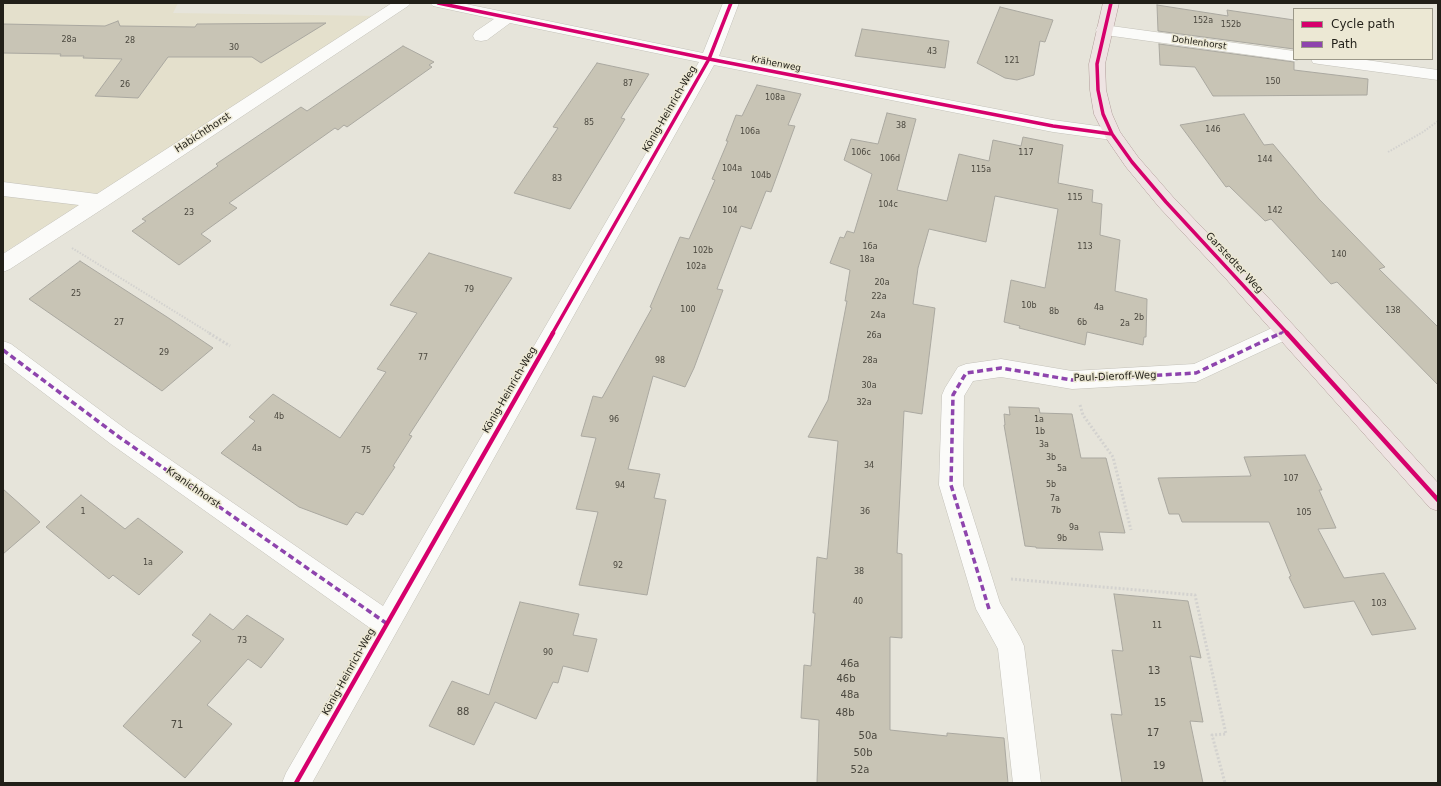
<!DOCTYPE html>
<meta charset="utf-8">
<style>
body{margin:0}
#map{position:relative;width:1441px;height:786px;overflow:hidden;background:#e6e4da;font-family:"DejaVu Sans",sans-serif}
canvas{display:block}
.frame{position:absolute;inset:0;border:4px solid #211f18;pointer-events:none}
.legend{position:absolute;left:1293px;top:8px;width:140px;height:52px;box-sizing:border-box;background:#ece8d4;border:1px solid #9b9889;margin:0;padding:5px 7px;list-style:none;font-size:12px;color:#211f18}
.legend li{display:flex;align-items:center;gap:8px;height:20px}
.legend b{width:20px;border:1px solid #9b9889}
</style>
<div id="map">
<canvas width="1441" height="786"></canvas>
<div class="frame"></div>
<ul class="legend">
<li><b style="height:5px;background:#d6006c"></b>Cycle path</li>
<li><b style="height:5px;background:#8e44ad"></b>Path</li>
</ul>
</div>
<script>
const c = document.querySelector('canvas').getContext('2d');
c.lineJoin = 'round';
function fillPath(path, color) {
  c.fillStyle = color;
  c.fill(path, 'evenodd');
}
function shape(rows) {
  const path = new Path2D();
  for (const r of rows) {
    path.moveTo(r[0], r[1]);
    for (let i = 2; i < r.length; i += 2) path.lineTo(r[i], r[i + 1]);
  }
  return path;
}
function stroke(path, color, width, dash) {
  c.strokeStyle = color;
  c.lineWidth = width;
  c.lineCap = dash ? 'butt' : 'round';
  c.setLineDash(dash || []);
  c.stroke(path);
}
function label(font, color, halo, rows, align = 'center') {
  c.font = font + ' "DejaVu Sans",sans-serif';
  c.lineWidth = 3;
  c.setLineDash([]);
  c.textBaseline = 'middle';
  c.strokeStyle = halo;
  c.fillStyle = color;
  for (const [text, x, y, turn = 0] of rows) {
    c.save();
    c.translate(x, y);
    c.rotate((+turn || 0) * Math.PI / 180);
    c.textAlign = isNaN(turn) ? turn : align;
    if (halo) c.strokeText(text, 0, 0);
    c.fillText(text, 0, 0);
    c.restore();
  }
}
const built = shape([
 [3,3,178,3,173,13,380,16,3,253]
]);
const building = shape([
 [1157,5,1228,16,1227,10,1294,20,1294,49,1158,31,1157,5],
 [1000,7,1053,20,1045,42,1040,41,1034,75,1017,80,1005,78,977,63,1000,7],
 [118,21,120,26,195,27,197,24,326,23,261,63,252,57,168,57,138,98,95,96,122,59,83,58,84,56,60,56,61,54,3,53,3,24,105,26,118,21],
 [862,29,949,41,945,68,855,56,862,29],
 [1159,44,1294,62,1294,70,1368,79,1367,95,1213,96,1195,67,1160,65,1159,44],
 [403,46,434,62,429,65,432,67,347,127,344,125,338,130,335,128,229,203,237,208,201,234,211,241,179,265,132,231,146,221,142,219,218,166,216,164,301,107,307,111,403,46],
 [597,63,649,74,621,118,625,119,570,209,514,193,558,128,553,127,597,63],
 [757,85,801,94,788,125,795,126,771,192,766,191,751,229,741,226,717,289,723,290,694,368,685,387,653,376,628,469,660,474,654,498,666,500,647,595,579,585,598,512,576,509,596,438,581,436,593,396,602,398,652,308,650,307,680,237,689,239,715,180,712,179,728,141,726,141,736,115,742,116,757,85],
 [887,113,916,119,897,190,947,201,959,154,989,161,993,140,1021,146,1023,137,1063,145,1058,183,1093,190,1092,202,1102,204,1100,235,1120,240,1115,291,1147,299,1146,337,1144,337,1143,345,1087,332,1085,345,1019,328,1020,326,1004,322,1011,280,1045,288,1058,209,995,196,986,242,929,229,918,268,913,304,935,308,922,414,904,411,897,553,902,554,902,638,890,637,890,730,947,736,947,733,1004,738,1008,783,817,783,819,720,801,718,804,665,811,666,815,613,813,613,817,557,827,559,838,441,808,437,828,400,847,301,845,301,850,270,830,263,840,237,844,238,847,231,854,233,872,174,844,160,851,139,878,144,887,113],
 [1244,114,1264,145,1273,144,1319,199,1385,267,1379,269,1438,327,1438,385,1337,282,1331,284,1271,219,1265,221,1229,186,1226,187,1180,125,1244,114],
 [429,253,512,278,409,435,412,436,393,466,395,467,363,515,356,512,347,525,299,507,221,453,255,421,249,417,273,394,340,438,386,372,377,369,417,313,390,305,429,253],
 [80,261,167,317,213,348,162,391,29,299,80,261],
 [1009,407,1039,408,1040,413,1072,414,1081,458,1106,458,1125,533,1099,532,1103,550,1036,548,1036,547,1025,546,1004,425,1005,425,1004,414,1010,415,1009,407],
 [1305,455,1322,490,1319,490,1336,528,1318,529,1344,578,1384,573,1416,629,1372,635,1354,601,1304,608,1289,577,1291,576,1269,522,1182,522,1179,514,1169,514,1158,478,1251,476,1244,457,1305,455],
 [3,489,40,522,3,554,3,489],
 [81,495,125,529,138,518,183,552,139,595,113,575,109,579,46,527,81,495],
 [1114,594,1188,601,1201,658,1190,656,1203,722,1190,721,1203,783,1122,783,1111,714,1122,715,1112,650,1123,651,1114,594],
 [520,602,579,614,573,635,597,639,588,672,563,666,558,683,553,682,536,719,495,702,474,745,429,726,452,681,489,695,520,602],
 [210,614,233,630,247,615,284,639,261,668,248,659,207,705,232,724,185,778,123,726,201,641,192,635,210,614]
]);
const pathFar1 = shape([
 [1388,152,1423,132,1438,121],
 [72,248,211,334]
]);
const path = shape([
 [209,333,230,346],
 [1080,405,1083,415,1113,457,1131,530],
 [1011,579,1195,595,1226,734,1212,735,1225,783]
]);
const minor = shape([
 [392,3,411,3,408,6,107,206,10,269,3,272,3,254,79,205,3,196,3,182,97,194,392,3],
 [430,3,461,3,703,53,723,3,739,3,719,56,1053,120,1112,128,1118,130,1121,134,1118,138,1112,140,1053,132,714,65,312,783,282,783,286,773,370,628,111,444,3,362,3,341,11,344,127,430,383,606,699,62,510,23,487,40,481,41,475,40,473,36,475,32,494,19,433,6,430,3],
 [1104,25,1294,51,1294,59,1300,59,1294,61,1098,34,1096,30,1098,26,1104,25],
 [1311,59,1359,59,1438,70,1438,80,1319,64,1313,63,1311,59],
 [1285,322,1292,325,1295,331,1292,337,1196,382,1072,389,1001,377,973,381,964,396,963,485,1000,603,1020,637,1024,646,1041,783,1013,783,998,649,976,609,939,485,942,395,945,388,958,367,966,364,1001,359,1072,371,1194,364,1285,322]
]);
const major = shape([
 [1103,3,1119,3,1105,64,1106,90,1112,114,1120,132,1138,157,1173,197,1241,268,1438,483,1438,511,1430,508,1227,280,1159,207,1126,167,1106,138,1094,114,1090,90,1089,64,1103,3]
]);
const quietFar1 = shape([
 [1279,334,1285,331]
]);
const quiet = shape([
 [3,350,119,437,386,623],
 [989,609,951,485,953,395,966,373,1001,368,1072,380,1196,373,1281,333]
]);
const cyclewayFar1 = shape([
 [438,3,709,59,1053,126,1112,134],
 [1111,3,1097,64,1098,90,1103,114,1112,134,1132,162,1166,202,1288,334],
 [552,334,709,59,731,3]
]);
const cycleway = shape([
 [1287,333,1438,500],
 [296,783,553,333]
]);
const numberNames = [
 ["152a",1203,21],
 ["152b",1231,25],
 ["28a",69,40],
 ["28",130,41],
 ["30",234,48],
 ["43",932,52],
 ["121",1012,61],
 ["150",1273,82],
 ["87",628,84],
 ["26",125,85],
 ["108a",775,98],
 ["85",589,123],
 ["38",901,126],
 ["146",1213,130],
 ["106a",750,132],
 ["106c",861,153],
 ["117",1026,153],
 ["106d",890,159],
 ["144",1265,160],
 ["104a",732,169],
 ["115a",981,170],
 ["104b",761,176],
 ["83",557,179],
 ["115",1075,198],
 ["104c",888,205],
 ["104",730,211],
 ["142",1275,211],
 ["23",189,213],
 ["16a",870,247],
 ["113",1085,247],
 ["102b",703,251],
 ["140",1339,255],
 ["18a",867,260],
 ["102a",696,267],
 ["20a",882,283],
 ["79",469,290],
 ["25",76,294],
 ["22a",879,297],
 ["10b",1029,306],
 ["4a",1099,308],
 ["100",688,310],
 ["138",1393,311],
 ["8b",1054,312],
 ["24a",878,316],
 ["2b",1139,318],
 ["27",119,323],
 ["6b",1082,323],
 ["2a",1125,324],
 ["26a",874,336],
 ["29",164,353],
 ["77",423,358],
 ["98",660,361],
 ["28a",870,361],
 ["30a",869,386],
 ["32a",864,403],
 ["4b",279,417],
 ["96",614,420],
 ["1a",1039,420],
 ["1b",1040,432],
 ["3a",1044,445],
 ["4a",257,449],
 ["75",366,451],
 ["3b",1051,458],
 ["34",869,466],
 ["5a",1062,469],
 ["107",1291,479],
 ["5b",1051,485],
 ["94",620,486],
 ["7a",1055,499],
 ["7b",1056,511],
 ["1",83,512],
 ["36",865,512],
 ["105",1304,513],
 ["9a",1074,528],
 ["9b",1062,539],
 ["1a",148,563],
 ["92",618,566],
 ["38",859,572],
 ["40",858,602],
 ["103",1379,604],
 ["11",1157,626],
 ["73",242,641],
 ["90",548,653]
];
const farStreetnames = [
 ["Dohlenhorst",1199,43,8],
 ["Krähenweg",776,64,11]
];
const streetNames = [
 ["König-Heinrich-Weg",670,109,-60],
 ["Habichthorst",203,133,-33],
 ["Garstedter Weg",1234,263,47],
 ["Paul-Dieroff-Weg",1115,377,-2],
 ["König-Heinrich-Weg",510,390,-60],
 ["Kranichhorst",193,488,35],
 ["König-Heinrich-Weg",349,672,-61]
];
const nearNumbernames = [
 ["46a",850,664],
 ["13",1154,671],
 ["46b",846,679],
 ["48a",850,695],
 ["15",1160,703],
 ["88",463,712],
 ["48b",845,713],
 ["71",177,725],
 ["17",1153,733],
 ["50a",868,736],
 ["50b",863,753],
 ["19",1159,766],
 ["52a",860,770]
];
fillPath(built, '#e4e0cc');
fillPath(building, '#c8c4b5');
stroke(building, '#aaa8a0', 1);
stroke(minor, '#c3c1b9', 1);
stroke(major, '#b19e9a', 1);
stroke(pathFar1, '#d3d2cf', 2, [1.5, 1.5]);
stroke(path, '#d3d2cf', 3, [2, 2]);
fillPath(minor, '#fbfbf9');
fillPath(major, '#eee3e2');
stroke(quietFar1, '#8e44ad', 2.5, [5, 2.5]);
stroke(quiet, '#8e44ad', 3.5, [6, 3.5]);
stroke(cyclewayFar1, '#d6006c', 3.5);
stroke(cycleway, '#d6006c', 4.5);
label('8px', '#4b483f', null, numberNames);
label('9px', '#211f18', '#ece8d4', farStreetnames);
label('10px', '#211f18', '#ece8d4', streetNames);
label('10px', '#4b483f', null, nearNumbernames);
</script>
